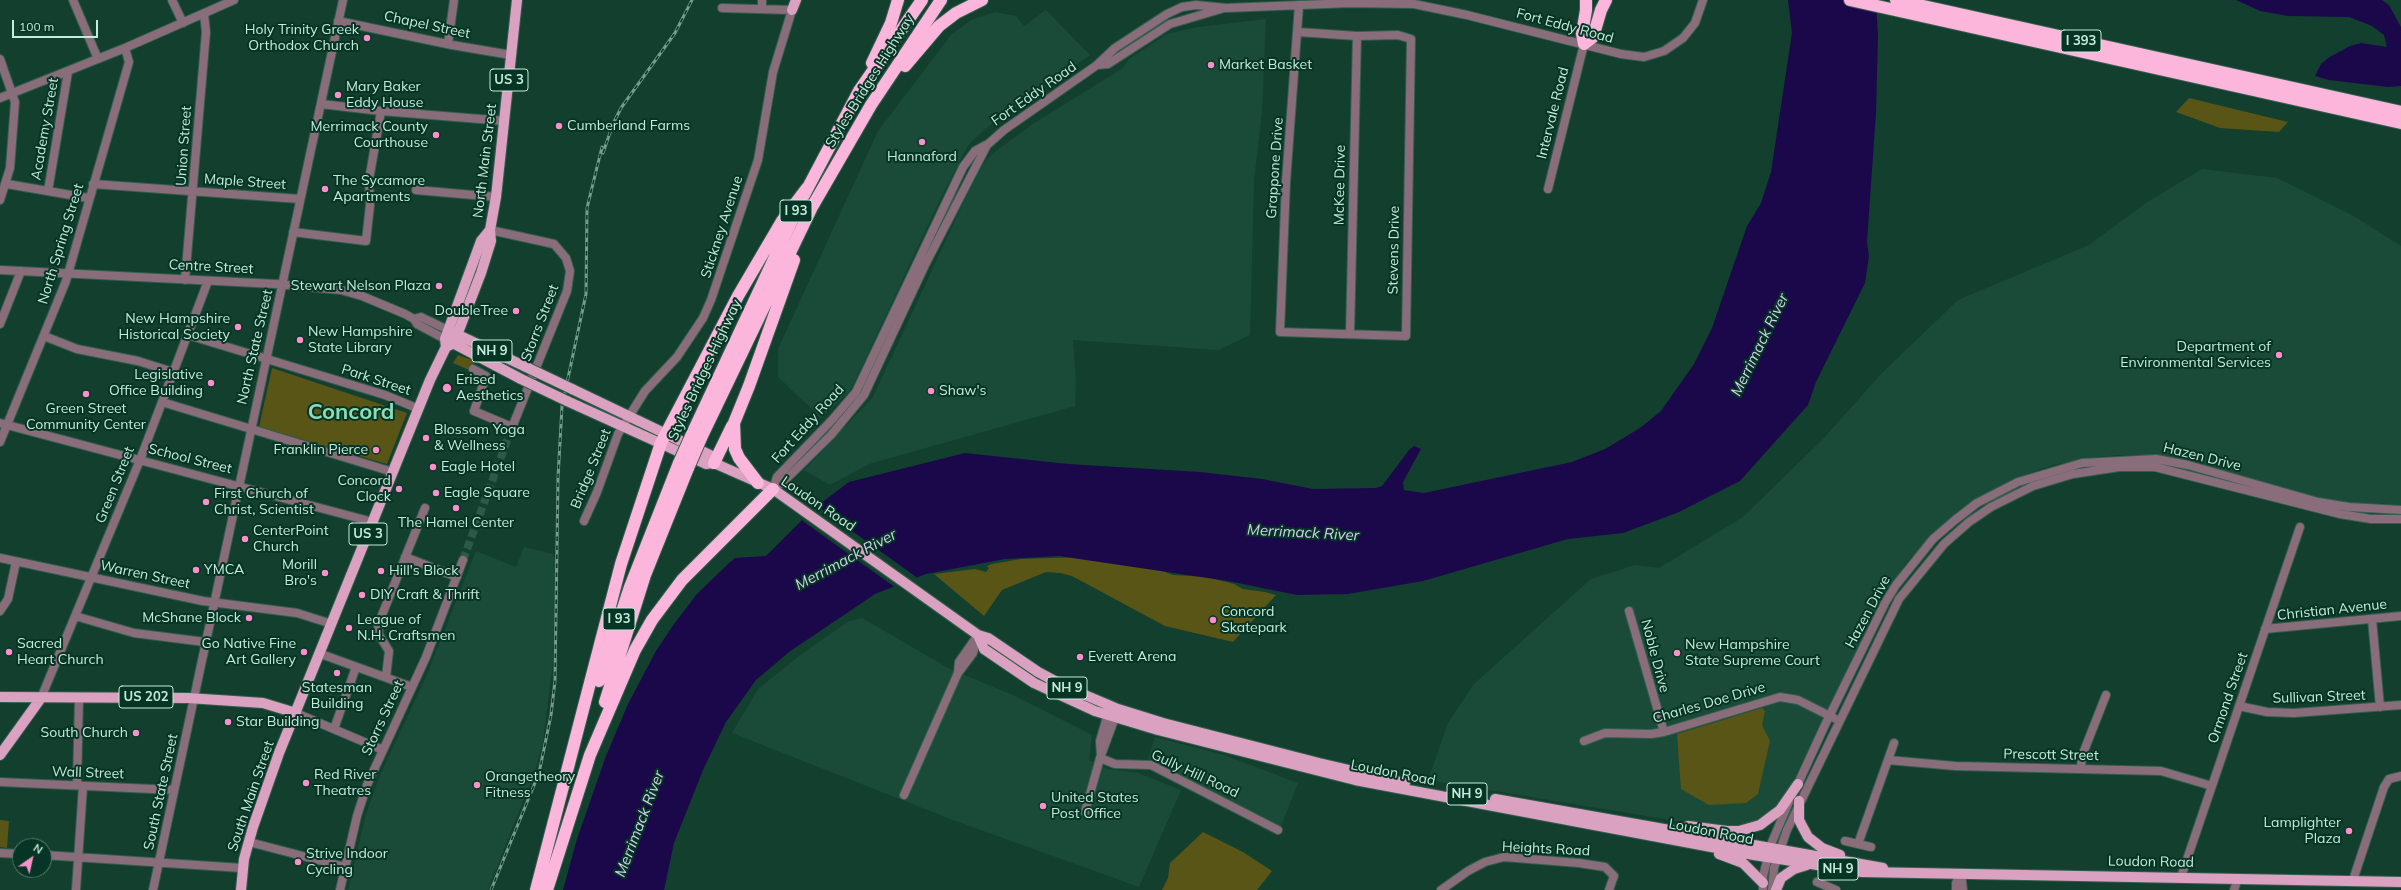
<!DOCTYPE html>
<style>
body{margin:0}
#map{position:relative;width:2401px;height:890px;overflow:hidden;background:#133f2f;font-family:Mulish,sans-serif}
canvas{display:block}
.north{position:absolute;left:12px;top:838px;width:40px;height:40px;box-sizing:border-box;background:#063425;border:1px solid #527d6d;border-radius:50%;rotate:34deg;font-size:11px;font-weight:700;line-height:16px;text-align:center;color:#c5ebda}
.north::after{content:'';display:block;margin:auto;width:14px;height:18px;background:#f990ca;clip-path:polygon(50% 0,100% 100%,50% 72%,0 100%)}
.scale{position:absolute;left:12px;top:20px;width:86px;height:18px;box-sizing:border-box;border:2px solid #c5ebda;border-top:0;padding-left:5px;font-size:12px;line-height:14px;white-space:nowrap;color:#c5ebda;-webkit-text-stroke:3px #063425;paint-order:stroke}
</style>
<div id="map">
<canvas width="2401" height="890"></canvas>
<div class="north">N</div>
<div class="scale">100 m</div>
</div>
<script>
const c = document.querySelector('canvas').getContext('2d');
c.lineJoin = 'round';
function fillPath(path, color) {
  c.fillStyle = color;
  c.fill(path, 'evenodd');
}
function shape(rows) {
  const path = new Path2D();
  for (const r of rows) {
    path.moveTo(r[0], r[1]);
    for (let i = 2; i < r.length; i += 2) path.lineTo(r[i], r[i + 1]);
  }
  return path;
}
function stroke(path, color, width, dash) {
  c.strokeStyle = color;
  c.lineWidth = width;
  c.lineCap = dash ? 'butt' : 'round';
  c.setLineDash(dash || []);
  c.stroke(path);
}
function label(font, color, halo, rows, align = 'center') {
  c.font = font + ' Mulish,sans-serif';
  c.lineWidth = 4;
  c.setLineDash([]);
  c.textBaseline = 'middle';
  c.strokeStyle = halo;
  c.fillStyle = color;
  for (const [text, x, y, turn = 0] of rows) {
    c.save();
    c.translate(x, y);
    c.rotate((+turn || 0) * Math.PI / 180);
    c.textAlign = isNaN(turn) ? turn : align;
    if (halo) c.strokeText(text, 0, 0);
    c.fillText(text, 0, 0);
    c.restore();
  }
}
const built = shape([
 [1046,10,1090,55,990,125,970,143,962,156,939,202,857,377,849,392,821,418,778,377,778,349,878,131,951,35,971,20,995,12,1016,16,1024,26],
 [1266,19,1262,112,1254,180,1250,335,1218,350,1073,340,1076,380,1075,406,869,464,830,485,804,470,873,397,965,199,984,163,993,153,1033,124,1123,68,1129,59,1167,34,1198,27],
 [2202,169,2277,178,2352,215,2401,246,2401,507,2382,503,2369,506,2320,499,2170,457,2118,455,2097,457,2053,465,2024,475,1980,497,1948,520,1905,564,1878,606,1791,786,1777,809,1753,824,1719,828,1428,780,1448,723,1474,684,1591,579,1635,565,1659,568,1743,517,1824,438,1881,374,1958,300,2089,245,2146,203],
 [524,547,553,554,556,562,553,661,543,742,536,768,488,890,348,890,366,814,380,775,426,677,476,551,516,567],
 [862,618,950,669,1015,696,1092,735,1089,760,1108,769,1138,773,1181,790,1139,887,953,820,732,733,758,689,803,653,849,621],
 [1155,737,1224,755,1298,783,1281,826,1148,759]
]);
const green = shape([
 [2189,98,2288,122,2279,132,2220,128,2176,112],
 [458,355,475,361,469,370,453,363],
 [272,368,407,413,387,464,259,427],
 [1083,557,1157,569,1173,575,1207,577,1234,584,1243,589,1265,592,1276,595,1233,642,1165,626,1072,576,1060,573,1046,572,1002,590,984,616,934,574,975,569,986,572,989,568,987,566,992,564,1021,559],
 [1762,708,1765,711,1762,725,1770,741,1758,794,1746,803,1709,805,1681,789,1677,734],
 [0,820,9,821,7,848,0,847],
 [1203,832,1243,852,1272,871,1257,890,1162,890,1168,878,1170,863]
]);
const water = shape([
 [1788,0,1876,0,1878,37,1876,113,1867,242,1869,256,1865,283,1816,382,1808,405,1740,481,1679,512,1623,533,1568,539,1423,581,1348,594,1297,595,1228,581,1059,556,1005,559,926,574,875,594,789,652,756,680,726,722,703,770,674,843,664,890,563,890,577,839,606,756,628,704,656,651,674,624,697,594,729,563,735,558,766,556,813,509,849,482,965,453,1068,464,1200,472,1262,479,1313,489,1376,488,1382,486,1409,450,1414,446,1421,449,1403,482,1404,490,1424,493,1572,462,1605,449,1640,428,1661,411,1694,364,1712,328,1747,226,1761,203,1771,172,1792,33],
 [2236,0,2382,0,2389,5,2401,27,2401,86,2388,87,2329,80,2315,76,2321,64,2328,58,2350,46,2361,43,2387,47,2384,35,2372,26,2349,17,2288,16,2260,11]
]);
const pier = shape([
 [816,505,919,579,896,588,800,519]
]);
const minorTunnel = shape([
 [463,560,511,430]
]);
const minor = shape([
 [73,0,98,59],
 [172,0,183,23],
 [762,0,762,9],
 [338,21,452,45,511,55],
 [1298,32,1357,36,1398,35,1411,39,1406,336,1280,332,1286,182,1299,5],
 [448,44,454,0],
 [0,59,15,102,10,168,0,200],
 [1097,65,1108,64,1170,24,1221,9],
 [0,98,125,48,234,0],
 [321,104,381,111,505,121],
 [7,184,88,198],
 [93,184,300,199],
 [1548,189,1584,44],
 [416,190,496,197],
 [48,191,68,72],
 [490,230,554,244,566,258,570,271,567,291,511,430],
 [293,232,366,241,370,205,369,180,381,111],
 [0,270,276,284,341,290,362,296,405,314,414,319,417,324,445,339],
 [185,280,206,32,204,14],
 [414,319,421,317,448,330],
 [0,324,21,271],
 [1350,334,1357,36],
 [188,335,385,395,419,409],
 [44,336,77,349,138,361,173,372],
 [473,369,486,376,474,411,512,427],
 [162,402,393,472],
 [0,423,373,522],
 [0,442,66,281,129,62,125,48],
 [773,489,782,483,831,435,864,395,925,265,987,145,1004,130,1097,65,1115,48,1167,14,1182,7,1196,5,1226,8,1351,3,1414,4,1467,15,1621,54,1644,57,1664,51,1683,38,1695,23,1703,0],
 [773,489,777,477,832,420,856,392,963,167,975,151,986,145],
 [584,521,597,492,618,434,645,391,677,357,703,318,711,300,758,160,773,72,792,10,722,8],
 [405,557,457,577],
 [0,558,203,601,297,613,332,624],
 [0,611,8,599,16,562],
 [1629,611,1664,732],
 [75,616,134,633,205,642],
 [2372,619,2380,707],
 [2265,629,2401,616],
 [321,654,412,687],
 [958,673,973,653,977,638],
 [386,677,389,651,379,635,378,625,425,508],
 [41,698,140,460,208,281],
 [2239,706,2267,712,2294,713,2401,705],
 [296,713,383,750],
 [334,729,356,667],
 [1584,741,1605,733,1651,734,1664,732,1780,697,1798,700,1834,718],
 [1101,756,1100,741,1109,710],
 [1100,758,1115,764,1151,765,1278,830],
 [1888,760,1955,766,2161,771,2212,786],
 [2081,768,2082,756,2106,695],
 [0,782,174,790],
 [77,785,79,698],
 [1796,788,1825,725,1885,603,1896,585,1933,539,1955,520,1977,503,2018,482,2082,463,2156,459,2188,465,2318,502,2349,507,2401,510],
 [904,795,958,673,959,662,978,635],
 [1085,812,1100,758,1117,712],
 [1845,841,1871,847],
 [249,842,345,867],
 [1858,844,1894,743],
 [0,853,20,854],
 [44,855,242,868],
 [1961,873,1963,890],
 [2181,877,2300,527],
 [2353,880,2384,787,2389,779,2401,776],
 [1817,882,1836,890],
 [76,890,83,786],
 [153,890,343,0],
 [340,890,357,816,367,785,426,657,463,560],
 [1441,890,1468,871,1485,862,1504,857,1579,863,1605,867,1614,876,1609,890],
 [1763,890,1763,876,1772,842,1789,802],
 [1772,890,1774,868,1787,830,1899,599,1944,544,1969,522,1991,507,2033,486,2073,474,2119,467,2155,467,2340,514,2371,519,2401,519],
 [1956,890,1956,883,1961,873],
 [2234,890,2238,878]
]);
const major = shape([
 [792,10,796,0],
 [452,332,526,367],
 [449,341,521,379],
 [446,347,445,339,481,241,490,230],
 [572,389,710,455,714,463],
 [567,401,706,464,714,463,773,489,978,635,988,638,1038,672,1066,687,1118,709,1163,723,1319,763,1405,783],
 [978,635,984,649,1034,683,1095,711,1158,730,1355,780,1754,855,1862,872,2401,882],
 [0,697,188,698,263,703,296,713],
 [0,755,41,698],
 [1495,799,1883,868],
 [1799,801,1799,820,1808,837,1822,848,1840,855],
 [1688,826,1727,831,1739,831,1760,825,1780,810,1798,784],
 [1719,854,1743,863,1763,883],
 [241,890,244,859,253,827,279,753,430,380,446,347,454,343,481,273,491,241,490,230,496,197,517,0],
 [1776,890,1781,878,1794,869,1807,865]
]);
const highway = shape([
 [1586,0,1586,10,1582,34,1584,44,1593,37,1601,10,1606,0],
 [1850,0,2401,123],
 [1896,0,2401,112],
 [872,63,891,23,898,0],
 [905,66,939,26,956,13,982,0],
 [804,195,859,91,922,0],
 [692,434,796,212],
 [701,438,812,207,871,105,941,0],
 [714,463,732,426],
 [758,483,739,458,735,449,734,423,749,386,794,260],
 [599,681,630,587,679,463],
 [605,702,645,575,688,468],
 [536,890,621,564,661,443,738,296,782,221,807,188],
 [547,890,590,755,635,650,652,620,682,580,773,489]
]);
const rail = shape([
 [603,153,613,124,621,108,675,33,692,0],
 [491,890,539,773,551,715,555,681,558,478,562,406,586,294,587,208,602,147]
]);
const majorBridge = shape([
 [526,367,572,389],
 [521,379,567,401]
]);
const highwayBridge = shape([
 [679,463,692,434],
 [688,468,701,438]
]);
const markers = [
 [367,38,4,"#f990ca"],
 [1211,65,4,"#f990ca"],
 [338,95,4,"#f990ca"],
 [559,126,4,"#f990ca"],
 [436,135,4,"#f990ca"],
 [922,142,4,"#f990ca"],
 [325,189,4,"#f990ca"],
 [439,286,4,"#f990ca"],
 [516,311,4,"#f990ca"],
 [238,327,4,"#f990ca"],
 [300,340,4,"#f990ca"],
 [2279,355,4,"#f990ca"],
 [211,383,4,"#f990ca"],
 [447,388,5,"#f990ca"],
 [931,391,4,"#f990ca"],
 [86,394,4,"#f990ca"],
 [426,438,4,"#f990ca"],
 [376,450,4,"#f990ca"],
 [433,467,4,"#f990ca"],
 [399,489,4,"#f990ca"],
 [436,493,4,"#f990ca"],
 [206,502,4,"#f990ca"],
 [456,508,4,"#f990ca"],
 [245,539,4,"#f990ca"],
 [196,570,4,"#f990ca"],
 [381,571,4,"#f990ca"],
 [325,573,4,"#f990ca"],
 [362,595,4,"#f990ca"],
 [249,618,4,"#f990ca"],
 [1213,620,4,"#f990ca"],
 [349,628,4,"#f990ca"],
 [9,652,4,"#f990ca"],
 [304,652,4,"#f990ca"],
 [1677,653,4,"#f990ca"],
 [1080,657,4,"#f990ca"],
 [337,673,4,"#f990ca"],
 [228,722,4,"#f990ca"],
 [136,733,4,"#f990ca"],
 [306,783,4,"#f990ca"],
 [477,785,4,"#f990ca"],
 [1043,806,4,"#f990ca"],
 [2349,831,4,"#f990ca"],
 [298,862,4,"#f990ca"]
];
const shields = [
 [2081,41,40],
 [509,80,38],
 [796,211,32],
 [492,351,40],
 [368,534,38],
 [619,619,32],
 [1067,688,40],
 [146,697,54],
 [1467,794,40],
 [1838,869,40]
];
const shieldNames = [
 ["I 393",2081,41],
 ["US 3",509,80],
 ["I 93",796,211],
 ["NH 9",492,351],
 ["US 3",368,534],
 ["I 93",619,619],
 ["NH 9",1067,688],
 ["US 202",146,697],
 ["NH 9",1467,794],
 ["NH 9",1838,869]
];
const streetNames = [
 ["Chapel Street",427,25,12],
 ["Fort Eddy Road",1565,26,15],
 ["Styles Bridges Highway",870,81,-58],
 ["Fort Eddy Road",1034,94,-35],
 ["Intervale Road",1553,113,-76],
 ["Academy Street",45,129,-80],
 ["Union Street",184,146,-86],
 ["North Main Street",485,161,-83],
 ["Grappone Drive",1275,168,-86],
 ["Maple Street",245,182,4],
 ["McKee Drive",1340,185,-89],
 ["Stickney Avenue",722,227,-72],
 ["North Spring Street",61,244,-73],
 ["Stevens Drive",1394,250,-89],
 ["Centre Street",211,267,3],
 ["Storrs Street",540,323,-69],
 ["North State Street",255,347,-77],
 ["Styles Bridges Highway",705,370,-65],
 ["Park Street",376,380,18],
 ["Fort Eddy Road",808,424,-48],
 ["Hazen Drive",2202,457,14],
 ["School Street",190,459,14],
 ["Bridge Street",591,469,-68],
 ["Green Street",115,485,-68],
 ["Loudon Road",818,504,34],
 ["Warren Street",145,575,12],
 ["Christian Avenue",2332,610,-6],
 ["Hazen Drive",1868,612,-62],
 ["Noble Drive",1655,656,75],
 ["Sullivan Street",2319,697,-2],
 ["Ormond Street",2228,698,-71],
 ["Charles Doe Drive",1709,703,-16],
 ["Storrs Street",383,718,-65],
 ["Prescott Street",2051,755,1],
 ["Wall Street",88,773,2],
 ["Loudon Road",1393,773,11],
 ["Gully Hill Road",1195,774,25],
 ["South State Street",161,792,-78],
 ["South Main Street",251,796,-71],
 ["Loudon Road",1711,832,11],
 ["Heights Road",1546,849,3],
 ["Loudon Road",2151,862,1]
];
const poiNames = [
 ["Holy Trinity Greek",359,30,"right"],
 ["Orthodox Church",359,46,"right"],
 ["Market Basket",1219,65],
 ["Mary Baker",346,87],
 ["Eddy House",346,103],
 ["Cumberland Farms",567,126],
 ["Merrimack County",428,127,"right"],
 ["Courthouse",428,143,"right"],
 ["Hannaford",922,157,"center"],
 ["The Sycamore",333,181],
 ["Apartments",333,197],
 ["Stewart Nelson Plaza",431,286,"right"],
 ["DoubleTree",508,311,"right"],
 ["New Hampshire",230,319,"right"],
 ["Historical Society",230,335,"right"],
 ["New Hampshire",308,332],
 ["State Library",308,348],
 ["Department of",2271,347,"right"],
 ["Environmental Services",2271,363,"right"],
 ["Legislative",203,375,"right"],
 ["Office Building",203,391,"right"],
 ["Erised",456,380],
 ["Aesthetics",456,396],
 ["Shaw's",939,391],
 ["Green Street",86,409,"center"],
 ["Community Center",86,425,"center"],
 ["Blossom Yoga",434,430],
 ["& Wellness",434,446],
 ["Franklin Pierce",368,450,"right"],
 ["Eagle Hotel",441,467],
 ["Concord",391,481,"right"],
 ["Clock",391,497,"right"],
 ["Eagle Square",444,493],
 ["First Church of",214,494],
 ["Christ, Scientist",214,510],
 ["The Hamel Center",456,523,"center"],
 ["CenterPoint",253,531],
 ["Church",253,547],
 ["Morill",317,565,"right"],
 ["Bro's",317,581,"right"],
 ["YMCA",204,570],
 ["Hill's Block",389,571],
 ["DIY Craft & Thrift",370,595],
 ["Concord",1221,612],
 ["Skatepark",1221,628],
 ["McShane Block",241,618,"right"],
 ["League of",357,620],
 ["N.H. Craftsmen",357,636],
 ["Sacred",17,644],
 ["Heart Church",17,660],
 ["Go Native Fine",296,644,"right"],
 ["Art Gallery",296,660,"right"],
 ["New Hampshire",1685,645],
 ["State Supreme Court",1685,661],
 ["Everett Arena",1088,657],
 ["Statesman",337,688,"center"],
 ["Building",337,704,"center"],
 ["Star Building",236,722],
 ["South Church",128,733,"right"],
 ["Red River",314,775],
 ["Theatres",314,791],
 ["Orangetheory",485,777],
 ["Fitness",485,793],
 ["United States",1051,798],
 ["Post Office",1051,814],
 ["Lamplighter",2341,823,"right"],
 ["Plaza",2341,839,"right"],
 ["Strive Indoor",306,854],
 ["Cycling",306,870]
];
const waterNames = [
 ["Merrimack River",1760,345,-64],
 ["Merrimack River",1303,533,3],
 ["Merrimack River",846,560,-28],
 ["Merrimack River",640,824,-69]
];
const townNames = [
 ["Concord",351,412]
];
fillPath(built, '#1a4b39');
fillPath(green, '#585516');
fillPath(water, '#1b084b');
fillPath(pier, '#133f2f');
stroke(minorTunnel, '#2e5949', 8, [8, 4]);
stroke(minor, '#335e4e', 10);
stroke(major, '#335e4e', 12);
stroke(highway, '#335e4e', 14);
stroke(minor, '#896d7b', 8);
stroke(major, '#dba1c0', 10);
stroke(highway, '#fcb6db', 12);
stroke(rail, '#759d8d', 3);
stroke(rail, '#063425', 1.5, [4.5]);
stroke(majorBridge, '#335e4e', 12, []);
stroke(highwayBridge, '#335e4e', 14, []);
stroke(majorBridge, '#dba1c0', 10);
stroke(highwayBridge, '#fcb6db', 12);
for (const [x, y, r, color] of markers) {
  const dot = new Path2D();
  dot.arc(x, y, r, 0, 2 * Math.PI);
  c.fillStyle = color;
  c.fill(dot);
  stroke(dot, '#063425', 1.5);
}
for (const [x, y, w] of shields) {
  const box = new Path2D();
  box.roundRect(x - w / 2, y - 11, w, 22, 3);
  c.fillStyle = '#063425';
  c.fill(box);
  stroke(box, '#c5ebda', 1);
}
label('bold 13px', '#c5ebda', null, shieldNames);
label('14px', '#c5ebda', '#063425', streetNames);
label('14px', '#c5ebda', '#063425', poiNames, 'left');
label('italic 15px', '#d3d2eb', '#063425', waterNames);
label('bold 22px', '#8bdcba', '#063425', townNames);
</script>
